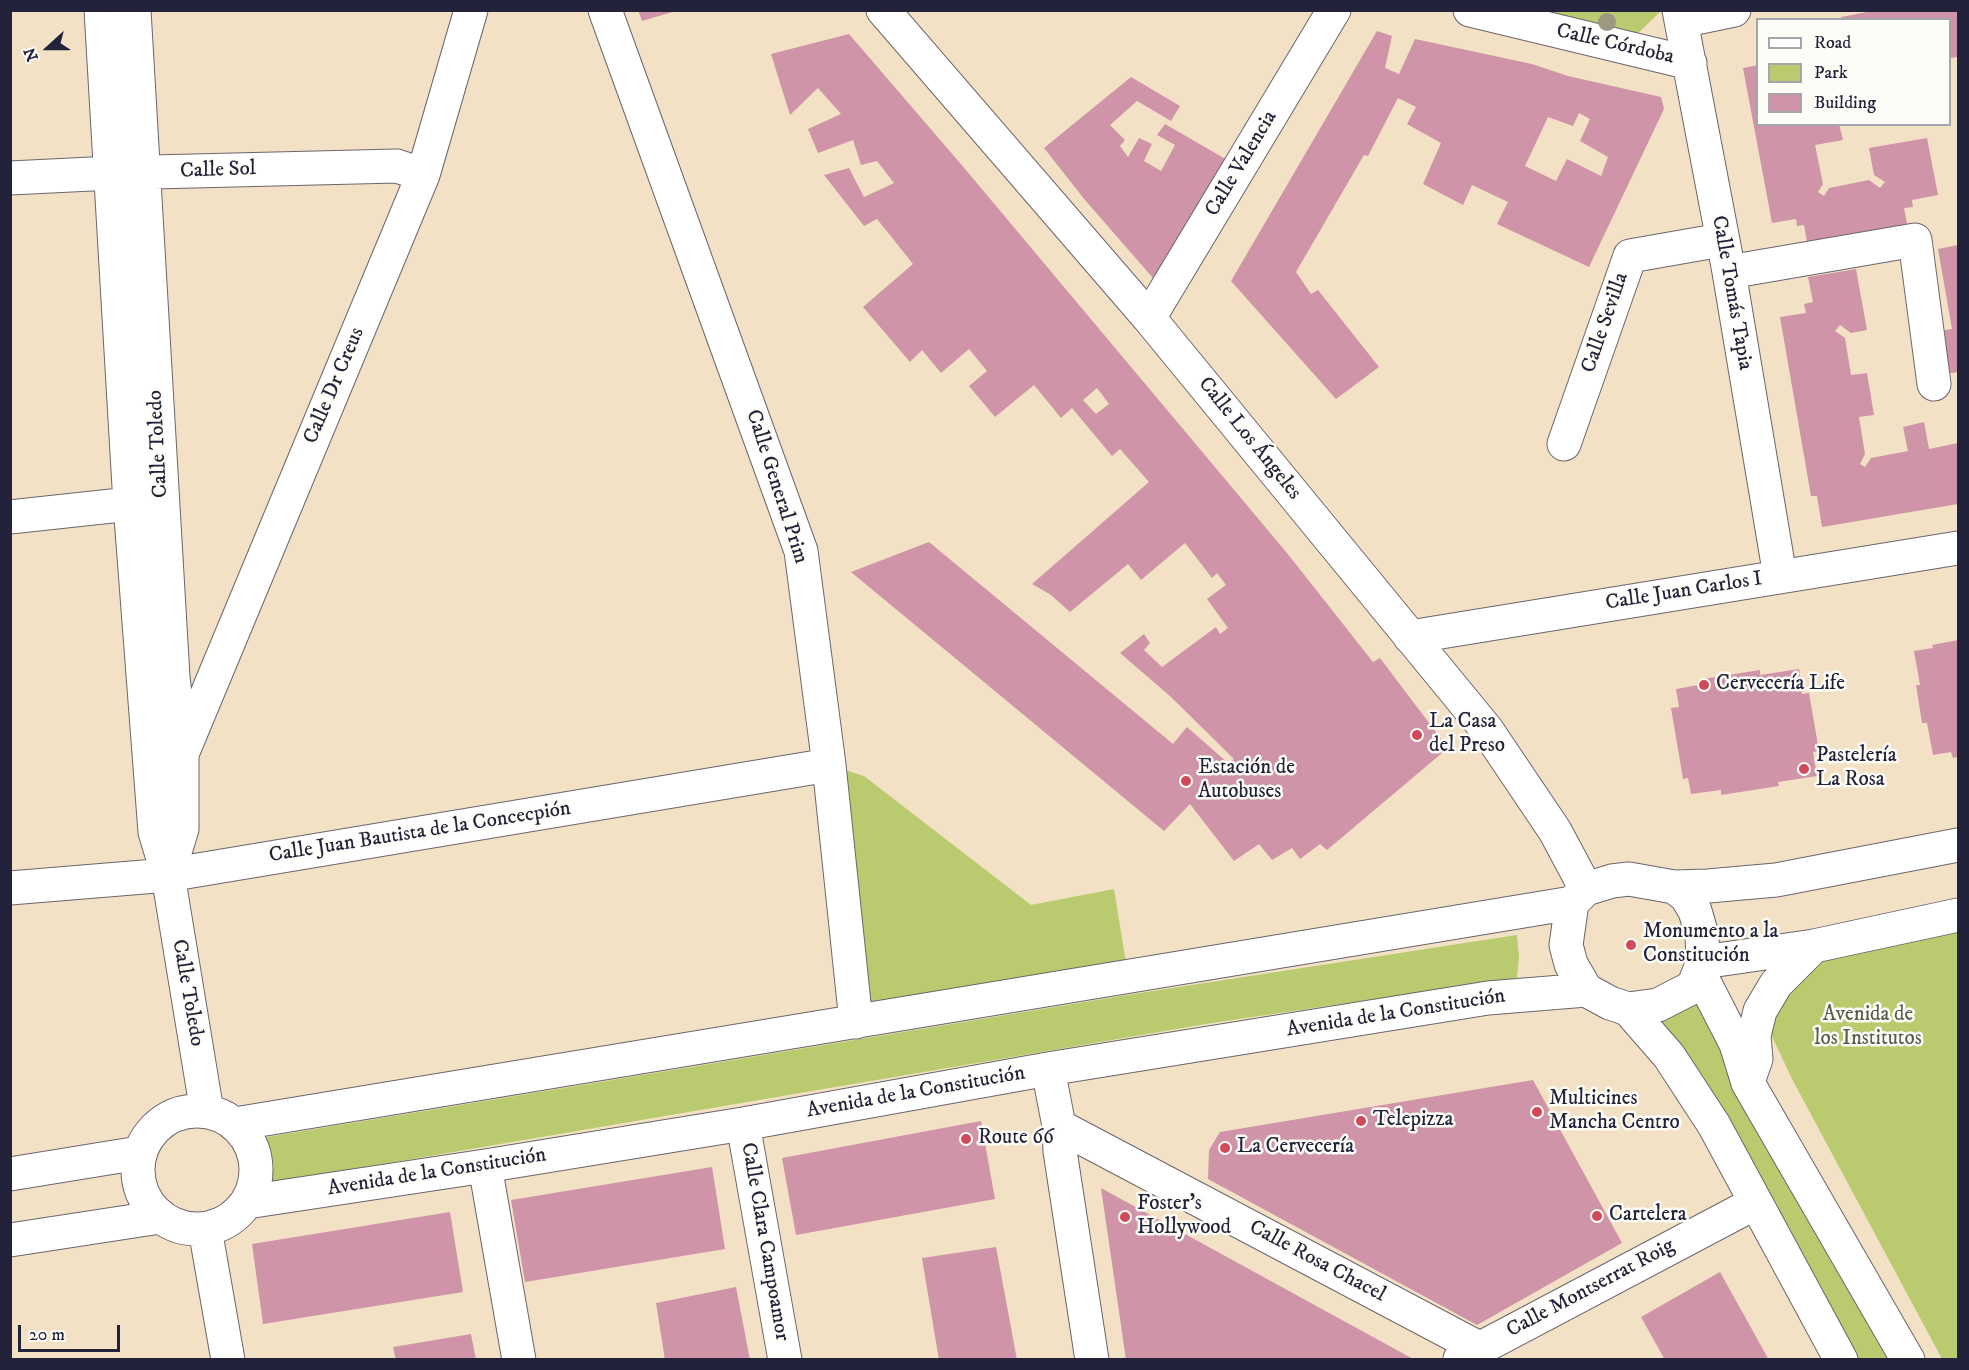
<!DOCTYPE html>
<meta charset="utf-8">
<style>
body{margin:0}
#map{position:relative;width:1969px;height:1370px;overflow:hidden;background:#f3e1c6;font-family:"IM FELL DW Pica",serif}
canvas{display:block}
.frame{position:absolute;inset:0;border:12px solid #22223b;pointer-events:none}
.legend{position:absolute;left:1756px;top:18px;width:195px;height:108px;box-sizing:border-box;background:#fdfcf7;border:2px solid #a5a5ac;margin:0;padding:8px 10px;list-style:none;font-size:18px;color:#22223b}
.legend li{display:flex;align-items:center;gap:12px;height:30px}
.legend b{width:30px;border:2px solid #a5a5ac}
.north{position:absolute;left:18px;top:18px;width:60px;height:60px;-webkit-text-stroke:4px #fdfcf7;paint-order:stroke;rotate:249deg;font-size:16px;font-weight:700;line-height:24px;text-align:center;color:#22223b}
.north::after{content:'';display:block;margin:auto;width:21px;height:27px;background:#22223b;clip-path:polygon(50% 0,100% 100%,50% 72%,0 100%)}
.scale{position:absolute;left:18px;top:1325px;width:102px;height:27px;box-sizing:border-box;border:3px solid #22223b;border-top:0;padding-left:8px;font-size:18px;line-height:21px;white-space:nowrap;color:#22223b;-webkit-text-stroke:4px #fdfcf7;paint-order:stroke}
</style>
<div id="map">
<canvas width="1969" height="1370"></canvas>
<div class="frame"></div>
<ul class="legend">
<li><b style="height:8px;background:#fff"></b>Road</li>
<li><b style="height:16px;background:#b9cb6e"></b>Park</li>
<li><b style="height:16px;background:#cf94a7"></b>Building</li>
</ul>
<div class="north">N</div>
<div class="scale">20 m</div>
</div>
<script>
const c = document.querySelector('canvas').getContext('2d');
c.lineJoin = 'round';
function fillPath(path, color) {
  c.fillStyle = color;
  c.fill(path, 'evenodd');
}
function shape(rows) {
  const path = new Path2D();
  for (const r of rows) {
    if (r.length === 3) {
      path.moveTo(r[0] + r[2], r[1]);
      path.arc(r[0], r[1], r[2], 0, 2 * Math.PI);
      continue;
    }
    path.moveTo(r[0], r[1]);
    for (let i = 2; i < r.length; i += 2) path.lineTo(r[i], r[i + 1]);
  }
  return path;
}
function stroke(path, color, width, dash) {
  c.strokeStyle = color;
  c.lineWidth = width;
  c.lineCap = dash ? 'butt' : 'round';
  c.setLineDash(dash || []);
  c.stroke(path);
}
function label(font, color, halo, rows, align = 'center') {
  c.font = font + ' "IM FELL DW Pica",serif';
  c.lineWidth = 5;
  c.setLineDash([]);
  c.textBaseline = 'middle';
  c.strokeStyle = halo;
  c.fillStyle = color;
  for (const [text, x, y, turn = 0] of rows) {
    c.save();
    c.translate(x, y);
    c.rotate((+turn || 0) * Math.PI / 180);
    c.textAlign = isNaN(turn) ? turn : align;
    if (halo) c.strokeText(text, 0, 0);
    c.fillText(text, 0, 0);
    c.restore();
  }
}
const green = shape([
 [1533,11,1661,11,1637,34],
 [829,765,864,776,1031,905,1114,889,1128,975,856,1022],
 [1958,915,1958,1359,1942,1359,1792,1079,1760,1011,1814,946],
 [1517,935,1519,957,1517,978,1212,1023,271,1183,274,1165,261,1138,1127,995],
 [1693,987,1909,1359,1841,1359,1628,1009]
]);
const building = shape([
 [638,10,676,10,676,11,642,21],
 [1877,10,1958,10,1958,57,1950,58,1950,20,1842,20,1841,17],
 [1377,31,1392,36,1385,68,1399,74,1415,39,1532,64,1568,76,1661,97,1664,109,1589,267,1497,224,1508,202,1472,185,1463,205,1423,184,1441,143,1407,124,1416,107,1398,98,1368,156,1364,155,1296,272,1311,294,1318,290,1379,367,1336,399,1231,281],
 [1579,113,1590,119,1580,141,1608,157,1601,176,1567,159,1556,181,1525,166,1548,117,1573,126],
 [849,34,960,163,1287,553,1373,662,1380,658,1448,748,1327,850,1320,844,1300,859,1292,848,1272,860,1259,844,1234,861,1190,804,1164,831,851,572,929,542,1173,744,1187,727,1228,763,1234,759,1171,697,1120,653,1144,634,1150,643,1144,650,1162,667,1216,627,1220,634,1228,628,1207,599,1226,585,1217,573,1212,578,1185,543,1141,580,1128,564,1070,612,1051,595,1032,584,1149,482,1120,449,1112,456,1072,408,1061,418,1034,385,995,417,969,386,987,371,969,349,941,373,922,350,910,362,863,307,913,264,877,219,864,226,824,175,849,168,864,197,894,183,877,161,861,165,853,140,818,153,808,129,841,114,818,88,790,115,771,54],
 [1097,388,1109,404,1096,414,1083,400],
 [1758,65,1758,124,1839,124,1843,140,1815,145,1823,184,1818,192,1824,196,1829,188,1869,180,1880,188,1885,182,1874,175,1869,148,1927,138,1938,195,1912,200,1913,207,1904,208,1909,234,1809,253,1804,225,1797,226,1796,219,1772,223,1743,68],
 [1131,77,1180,106,1171,121,1137,101,1110,125,1125,140,1120,146,1128,157,1139,138,1152,144,1144,161,1161,171,1175,145,1157,135,1165,124,1229,161,1159,285,1085,200,1044,148],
 [1958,245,1958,372,1944,374,1937,331,1952,329,1938,249],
 [1856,269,1867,330,1851,333,1840,325,1835,331,1845,338,1851,375,1867,373,1874,415,1859,417,1865,454,1860,464,1865,467,1871,458,1908,451,1903,427,1924,422,1929,449,1958,443,1958,504,1822,527,1817,496,1811,496,1780,317,1806,313,1804,304,1813,302,1808,277],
 [1958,640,1958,757,1953,758,1951,752,1933,755,1927,723,1922,723,1916,685,1920,685,1914,651,1933,648,1932,645],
 [1799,669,1802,694,1809,693,1819,751,1813,752,1817,776,1778,782,1779,786,1721,795,1721,790,1691,794,1688,778,1683,779,1671,708,1679,707,1676,689,1704,684,1703,679,1760,670,1760,675],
 [1533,1080,1622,1243,1477,1325,1208,1179,1209,1150,1220,1132],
 [981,1121,995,1199,796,1235,782,1158],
 [712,1167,725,1249,525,1282,511,1200],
 [1101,1188,1415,1360,1126,1360],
 [450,1212,463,1292,263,1324,252,1244],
 [996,1247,1017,1360,939,1360,922,1258],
 [1720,1272,1769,1360,1665,1360,1641,1317],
 [736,1287,750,1360,665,1360,656,1303],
 [471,1334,476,1360,396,1360,393,1347]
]);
const minor = shape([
 [101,10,130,504,155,832,168,875,207,1112],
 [134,10,173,677,182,756,182,829,168,875],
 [605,10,801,551,829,765,856,1022],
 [883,10,1149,318,1487,730,1555,831,1586,889],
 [1470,10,1690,63],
 [1679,10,1729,272,1780,576],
 [1681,21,1734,10],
 [10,178,112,173,397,166,423,175],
 [1729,272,1915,240,1934,384],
 [1149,318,1334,10],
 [1564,444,1630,256,1721,240],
 [10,517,130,504],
 [1410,637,1958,548],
 [182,754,423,175,471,10],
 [1629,879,1674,887,1686,896,1695,911,1702,935,1703,962,1693,987,1658,1005,1628,1009,1610,1003,1586,990,1571,964,1566,945,1572,903,1586,889,1612,881,1629,879],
 [1674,887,1708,886,1776,880,1958,845],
 [10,888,168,875,829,765],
 [1703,962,1814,946,1958,915],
 [1699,972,1736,1044,1748,1083,1908,1360],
 [1628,1009,1669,1056,1714,1125,1841,1360],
 [1048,1069,1059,1126,1060,1151,1092,1360],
 [1750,1076,1756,1059,1754,1036,1760,1011,1776,984,1814,946],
 [197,1170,59],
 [235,1124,1572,903],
 [743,1124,785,1360],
 [1059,1126,1479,1348],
 [485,1166,519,1360],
 [10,1174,139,1153],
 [247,1202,485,1166,743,1124,1048,1069,1488,998,1586,990],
 [205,1229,228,1360],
 [10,1240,160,1217],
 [1460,1359,1755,1203]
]);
const trees = [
 [1607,22]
];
const markers = [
 [1704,685,6,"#d1495b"],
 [1417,735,6,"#d1495b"],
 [1804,769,6,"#d1495b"],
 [1186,781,6,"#d1495b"],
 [1631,945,6,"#d1495b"],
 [1537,1112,6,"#d1495b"],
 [1361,1121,6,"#d1495b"],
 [966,1139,6,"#d1495b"],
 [1225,1148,6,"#d1495b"],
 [1597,1216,6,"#d1495b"],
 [1125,1217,6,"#d1495b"]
];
const streetNames = [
 ["Calle Córdoba",1615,45,13],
 ["Calle Valencia",1242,164,-59],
 ["Calle Sol",218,171,-2],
 ["Calle Tomás Tapia",1731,293,80],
 ["Calle Sevilla",1606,323,-71],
 ["Calle Dr Creus",335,386,-67],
 ["Calle Los Ángeles",1249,439,51],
 ["Calle Toledo",159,444,-93],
 ["Calle General Prim",776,487,72],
 ["Calle Juan Carlos I",1684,592,-9],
 ["Calle Juan Bautista de la Concecpión",420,833,-9],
 ["Calle Toledo",187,993,80],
 ["Avenida de la Constitución",1396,1014,-9],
 ["Avenida de la Constitución",916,1093,-10],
 ["Avenida de la Constitución",437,1173,-9],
 ["Calle Clara Campoamor",764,1242,80],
 ["Calle Rosa Chacel",1317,1262,28],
 ["Calle Montserrat Roig",1591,1289,-28]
];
const poiNames = [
 ["Cervecería Life",1716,685],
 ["La Casa",1429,723],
 ["del Preso",1429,747],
 ["Pastelería",1816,757],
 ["La Rosa",1816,781],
 ["Estación de",1198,769],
 ["Autobuses",1198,793],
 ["Monumento a la",1643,933],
 ["Constitución",1643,957],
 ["Multicines",1549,1100],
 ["Mancha Centro",1549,1124],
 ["Telepizza",1373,1121],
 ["Route 66",978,1139],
 ["La Cervecería",1237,1148],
 ["Foster's",1137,1205],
 ["Hollywood",1137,1229],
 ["Cartelera",1609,1216]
];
const parkNames = [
 ["Avenida de",1868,1016],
 ["los Institutos",1868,1040]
];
fillPath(green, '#b9cb6e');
fillPath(building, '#cf94a7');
stroke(minor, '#6b656c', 35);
stroke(minor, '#fff', 33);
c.fillStyle = '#9d9883';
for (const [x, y] of trees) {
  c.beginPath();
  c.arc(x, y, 9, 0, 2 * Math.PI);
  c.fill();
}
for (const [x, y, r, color] of markers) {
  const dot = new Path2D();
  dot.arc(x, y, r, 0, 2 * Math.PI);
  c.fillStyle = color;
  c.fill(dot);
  stroke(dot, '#fdfcf7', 2);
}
label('21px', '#22223b', '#fdfcf7', streetNames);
label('21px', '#22223b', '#fdfcf7', poiNames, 'left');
label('21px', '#575d4d', '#fdfcf7', parkNames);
</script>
